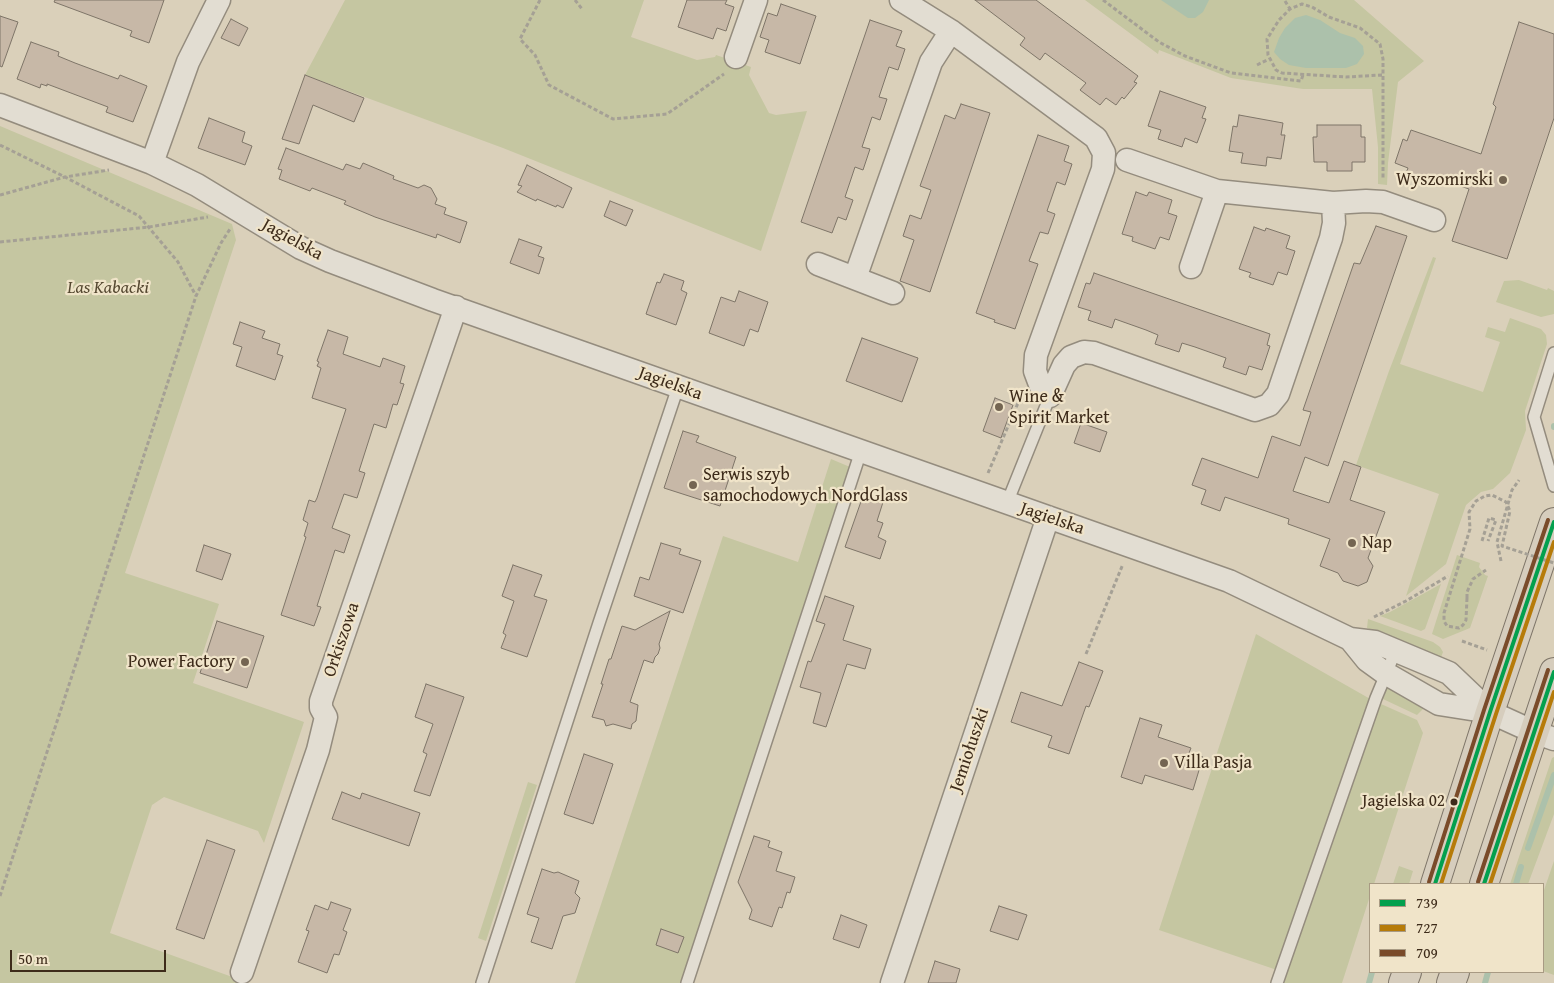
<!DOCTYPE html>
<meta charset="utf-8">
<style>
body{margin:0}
#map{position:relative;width:1554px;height:983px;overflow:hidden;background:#dad0ba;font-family:"Gentium Book Plus",serif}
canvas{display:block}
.legend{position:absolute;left:1369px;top:883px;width:175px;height:90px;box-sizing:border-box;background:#f0e4c9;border:1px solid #a89a83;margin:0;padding:6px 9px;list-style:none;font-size:15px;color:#3d2b1a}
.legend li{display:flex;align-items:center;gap:10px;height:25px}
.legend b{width:25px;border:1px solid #a89a83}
.scale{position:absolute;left:10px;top:950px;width:156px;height:22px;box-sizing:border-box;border:2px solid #3d2b1a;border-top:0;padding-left:6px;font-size:15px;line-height:18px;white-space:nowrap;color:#3d2b1a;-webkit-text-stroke:4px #f0e4c9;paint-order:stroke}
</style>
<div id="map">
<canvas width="1554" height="983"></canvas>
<ul class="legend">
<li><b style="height:6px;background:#03a04e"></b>739</li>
<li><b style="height:6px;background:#b67b09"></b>727</li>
<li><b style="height:6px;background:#7a4b2a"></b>709</li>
</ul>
<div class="scale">50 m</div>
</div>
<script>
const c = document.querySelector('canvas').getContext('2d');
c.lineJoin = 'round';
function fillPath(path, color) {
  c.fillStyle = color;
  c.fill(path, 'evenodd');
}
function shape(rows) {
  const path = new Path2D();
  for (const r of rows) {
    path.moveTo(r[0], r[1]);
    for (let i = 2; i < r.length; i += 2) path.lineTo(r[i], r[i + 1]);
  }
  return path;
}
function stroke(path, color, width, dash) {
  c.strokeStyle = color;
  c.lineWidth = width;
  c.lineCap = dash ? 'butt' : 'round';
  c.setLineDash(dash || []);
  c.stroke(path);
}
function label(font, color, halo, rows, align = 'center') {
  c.font = font + ' "Gentium Book Plus",serif';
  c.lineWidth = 4.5;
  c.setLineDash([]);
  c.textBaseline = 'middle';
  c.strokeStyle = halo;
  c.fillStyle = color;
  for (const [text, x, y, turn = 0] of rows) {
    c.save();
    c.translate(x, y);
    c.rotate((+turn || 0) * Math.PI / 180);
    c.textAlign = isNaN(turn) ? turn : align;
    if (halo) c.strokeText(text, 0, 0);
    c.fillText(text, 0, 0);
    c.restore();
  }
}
const green = shape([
 [345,0,644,0,631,37,697,60,715,57,716,55,751,67,749,75,769,113,776,115,807,111,761,251,503,148,305,75],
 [1085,0,1354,0,1424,61,1398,82,1388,163,1387,185,1378,184,1378,147,1372,89,1303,89,1231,78,1159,50,1158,54],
 [0,126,232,224,236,240,125,573,219,604,193,683,304,722,264,843,258,831,164,797,152,805,110,933,249,983,0,983],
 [1433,257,1436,258,1400,364,1483,392,1500,342,1485,337,1488,327,1505,332,1510,318,1541,329,1546,335,1547,344,1525,411,1526,430,1510,473,1493,489,1481,492,1466,505,1446,564,1406,596,1439,494,1356,465,1389,371],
 [1519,280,1547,290,1548,288,1554,291,1554,314,1541,317,1496,302,1504,281],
 [831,459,850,467,681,983,575,983,723,536,798,562],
 [1457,555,1480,563,1479,567,1485,575,1488,576,1470,628,1443,639,1432,634],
 [1441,584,1425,629,1421,631,1380,616,1390,612],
 [1368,619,1433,642,1440,647,1443,652,1440,660,1367,628],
 [1256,634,1372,700,1417,720,1423,733,1374,884,1370,884,1370,896,1342,983,1272,983,1277,970,1159,930],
 [1387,688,1425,707,1417,715,1383,699],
 [1554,757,1554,814,1528,884,1510,884,1552,758],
 [528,782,537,785,486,941,478,938],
 [1554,861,1554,975,1543,971,1543,893],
 [1399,866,1413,871,1409,884,1393,884]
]);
const water = shape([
 [1161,0,1209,0,1203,12,1195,18,1188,18],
 [1306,15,1320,20,1340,33,1355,38,1363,46,1364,54,1357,64,1346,68,1306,68,1289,65,1280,59,1274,52,1279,38,1285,28,1295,18]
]);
const stream = shape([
 [1554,427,1554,426],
 [1528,848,1554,775],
 [1516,884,1521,867],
 [1369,983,1372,972],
 [1485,983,1488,972]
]);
const building = shape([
 [55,0,164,0,149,43,130,36,132,31,54,2,55,0],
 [687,0,727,0,725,4,734,7,726,31,717,28,713,39,678,27,687,0],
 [975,0,1036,0,1138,76,1134,82,1137,83,1124,99,1122,97,1116,105,1106,98,1100,105,1080,90,1086,83,1045,53,1040,60,1020,45,1025,38,975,0],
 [781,4,816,16,800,64,765,52,769,40,760,37,768,13,777,16,781,4],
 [0,16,18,22,2,67,0,66,0,16],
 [231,19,248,28,239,46,221,38,231,19],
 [870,20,902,31,896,46,905,49,898,70,889,67,879,97,887,99,880,120,872,117,862,147,870,149,863,170,855,167,845,197,853,200,846,220,838,217,832,233,801,222,870,20],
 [1519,22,1554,34,1554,118,1507,259,1452,241,1469,189,1432,176,1429,185,1405,176,1408,168,1395,163,1403,139,1407,141,1411,130,1481,154,1496,107,1493,104,1519,22],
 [31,42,59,52,58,56,75,63,118,79,120,75,147,86,133,122,106,112,108,107,47,84,47,86,41,84,40,88,17,79,31,42],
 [305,75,364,98,354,122,313,105,299,144,282,139,305,75],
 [1160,91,1206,107,1202,118,1206,119,1197,143,1185,138,1182,147,1158,139,1161,130,1148,126,1160,91],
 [961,104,990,113,930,292,900,281,914,240,903,236,910,215,921,219,931,190,920,186,945,115,955,119,961,104],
 [1239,115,1283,123,1281,135,1285,135,1281,159,1267,157,1266,166,1241,163,1243,153,1229,151,1233,126,1237,127,1239,115],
 [209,118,245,132,242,142,252,146,245,165,198,148,209,118],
 [1317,125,1361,125,1361,137,1365,137,1365,162,1352,162,1352,171,1327,171,1327,162,1314,162,1313,137,1317,137,1317,125],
 [1038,135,1069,146,1064,161,1072,164,1065,185,1057,182,1047,211,1055,214,1048,234,1040,232,1029,261,1038,264,1015,329,994,322,995,320,976,313,1038,135],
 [286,148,343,170,346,164,360,169,363,163,394,176,393,179,418,188,424,185,431,188,437,199,435,204,446,208,444,214,467,222,460,243,437,234,436,238,375,217,344,204,346,201,312,188,310,191,279,179,282,170,278,169,286,148],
 [527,165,572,188,563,208,557,205,556,207,537,199,536,201,517,192,522,186,518,185,527,165],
 [1136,192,1147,196,1149,192,1172,200,1168,213,1177,216,1169,240,1160,237,1155,249,1132,241,1133,237,1122,234,1136,192],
 [610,201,633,210,626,226,604,216,610,201],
 [1376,226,1407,236,1328,466,1305,457,1293,491,1329,503,1344,461,1361,467,1350,500,1385,512,1368,558,1373,566,1367,582,1358,586,1343,581,1338,573,1320,566,1330,539,1288,524,1289,519,1225,497,1220,511,1201,504,1206,490,1192,485,1202,458,1258,478,1272,436,1300,446,1311,412,1303,410,1312,384,1354,263,1360,264,1376,226],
 [1254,227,1265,231,1266,228,1290,236,1286,248,1295,251,1287,275,1278,272,1273,285,1249,277,1251,273,1239,269,1254,227],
 [519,239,542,247,538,256,544,258,539,274,510,263,519,239],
 [1094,273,1270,334,1267,345,1270,346,1262,370,1249,366,1246,375,1223,367,1226,358,1195,347,1182,343,1179,352,1155,344,1158,335,1146,330,1115,319,1112,328,1088,320,1091,311,1078,307,1086,283,1090,284,1094,273],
 [664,274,684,281,681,290,687,293,676,325,646,314,657,282,660,283,664,274],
 [739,291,768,302,758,332,750,329,744,346,709,333,721,297,735,302,739,291],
 [240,322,265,331,262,338,280,344,277,354,283,356,275,380,236,366,242,347,233,344,240,322],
 [328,330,348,337,343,354,380,367,383,358,405,366,400,383,404,384,397,405,393,404,386,428,374,424,359,471,365,473,357,498,344,494,332,528,350,535,344,553,335,550,317,606,321,607,314,626,281,615,306,537,304,536,308,523,303,520,309,500,315,502,317,498,346,409,312,398,321,368,317,366,319,362,317,361,328,330],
 [862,338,918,358,902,402,846,381,862,338],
 [995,398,1013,405,1001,438,983,431,995,398],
 [1081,423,1107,432,1100,452,1074,443,1081,423],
 [683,431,699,436,696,442,736,457,720,506,664,488,683,431],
 [864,493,884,499,877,521,883,523,878,537,886,541,880,559,845,547,864,493],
 [661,543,681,549,679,554,701,561,683,613,634,596,640,577,649,580,661,543],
 [204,545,231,554,222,580,196,571,204,545],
 [513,565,542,575,534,596,547,600,527,657,501,648,506,635,503,633,514,601,502,596,513,565],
 [825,596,854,606,843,640,871,649,865,669,847,664,826,727,813,723,821,693,800,687,808,661,811,662,825,624,816,621,825,596],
 [670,611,659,644,660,648,658,654,655,657,653,663,644,660,630,702,638,705,636,721,632,724,631,729,613,724,606,726,604,720,592,717,603,684,601,684,609,659,611,659,622,626,635,630,670,611],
 [217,621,264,636,247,688,200,673,217,621],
 [1079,662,1103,671,1089,707,1086,706,1069,754,1048,747,1052,736,1011,722,1021,692,1062,706,1079,662],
 [426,684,464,697,430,796,414,791,427,754,423,752,433,724,415,717,426,684],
 [1140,718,1162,725,1158,737,1191,748,1189,753,1203,757,1193,790,1145,775,1142,784,1121,777,1140,718],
 [584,754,613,764,593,824,564,814,584,754],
 [342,792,360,799,362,793,420,813,409,846,332,819,342,792],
 [754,836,770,841,768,847,782,852,776,871,795,877,790,893,787,892,782,908,779,907,772,927,749,919,752,910,738,882,754,836],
 [207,840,235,850,204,939,176,929,207,840],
 [542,869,554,873,558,872,579,881,575,893,580,898,575,913,563,916,552,949,531,942,539,918,527,914,542,869],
 [331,902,351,909,343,930,347,932,339,955,334,954,327,973,298,962,309,931,306,930,315,905,328,910,331,902],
 [999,906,1027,915,1018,940,990,931,999,906],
 [841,915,867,925,859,948,833,939,841,915],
 [661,929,684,937,678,953,656,945,661,929],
 [935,961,960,969,956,983,928,983,935,961]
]);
const path = shape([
 [540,0,520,39,535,55,549,85,613,119,667,114,724,74],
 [575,0,582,9],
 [1103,0,1159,42,1185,56,1231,73,1301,81,1303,75],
 [1285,1,1290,9],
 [1257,65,1269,59],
 [1382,75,1346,77,1282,73,1276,70,1268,55,1267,39,1279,20,1290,9,1302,4,1312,7,1329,17,1360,28,1380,44,1383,59,1383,180],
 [0,145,65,177,139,216,178,262,196,296],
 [0,195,65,177,109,170],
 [0,242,149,227,208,217],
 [988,473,1021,396],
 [1482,541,1489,518,1496,520,1488,541],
 [1501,561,1497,542,1512,490,1519,480],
 [1467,598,1467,592,1473,579,1486,570],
 [1374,617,1406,601,1448,576],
 [1462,641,1487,650],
 [1086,654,1123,564],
 [0,896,196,296,221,243,230,229]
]);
const lane = shape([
 [1554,353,1534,417,1554,486],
 [1007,503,1050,396],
 [482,983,599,623,678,387],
 [687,983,861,451],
 [1277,983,1376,698,1396,650]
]);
const street = shape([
 [901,0,951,31,1096,138,1104,153,1103,169,1036,355,1035,371,1041,387,1050,396,1064,365,1071,357,1084,352,1094,353,1255,410,1269,405,1278,394,1331,238,1334,223,1333,203,1217,191,1127,160],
 [736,57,756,0],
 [0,105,152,163,197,185,301,248,330,261,433,300,1229,581,1350,639,1375,642,1449,673,1490,712],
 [152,163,188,62,219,0],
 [1333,203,1366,201,1383,202,1434,220],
 [818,264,893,293],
 [1191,267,1217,191],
 [855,278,931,62,951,31],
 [1350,639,1367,660,1385,673,1439,704,1490,712,1534,732,1554,739],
 [242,972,318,750,326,717,321,708,321,701,456,307],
 [892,983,1048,517]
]);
const primary = shape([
 [1435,884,1490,712,1554,522],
 [1484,884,1554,672],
 [1403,983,1407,972],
 [1451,983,1455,972]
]);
const pathBridge = shape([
 [1467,598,1466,620,1463,625,1459,628,1447,626,1444,621,1444,613,1470,529,1469,512,1476,501,1485,496,1492,495,1506,502,1510,511,1502,546,1554,563]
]);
const bus1 = shape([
 [1435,884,1490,712,1554,522],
 [1484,884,1554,672]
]);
const bus2 = shape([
 [1441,884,1496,714,1554,542],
 [1490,884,1554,692]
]);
const bus3 = shape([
 [1429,882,1484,710,1548,520],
 [1478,882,1548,670]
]);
const markers = [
 [1503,180,5,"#746552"],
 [999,407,5,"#746552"],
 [693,485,5,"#746552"],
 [1352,543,5,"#746552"],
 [245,662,5,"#746552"],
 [1164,763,5,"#746552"],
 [1454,802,4.5,"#3d2b1a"]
];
const busNames = [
 ["Jagielska 02",1445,802]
];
const poiNames = [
 ["Wyszomirski",1493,180,"right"],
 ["Wine &",1009,397],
 ["Spirit Market",1009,418],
 ["Serwis szyb",703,475],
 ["samochodowych NordGlass",703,496],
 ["Nap",1362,543],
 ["Power Factory",235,662,"right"],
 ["Villa Pasja",1174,763]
];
const streetNames = [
 ["Jagielska",292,240,29],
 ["Jagielska",670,384,20],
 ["Jagielska",1052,519,19],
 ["Orkiszowa",342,640,-71],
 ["Jemiołuszki",970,750,-71]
];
const parkNames = [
 ["Las Kabacki",108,288]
];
fillPath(green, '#c5c6a1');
fillPath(water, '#acc1ab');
stroke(stream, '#acc1ab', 6);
fillPath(building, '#c7b8a7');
stroke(building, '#7e7568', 1);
stroke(lane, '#948c7e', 14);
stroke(street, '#948c7e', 25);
stroke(primary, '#7e7568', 30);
stroke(path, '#a5a095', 3, [4, 2.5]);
stroke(lane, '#e2ddd2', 11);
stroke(street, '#e2ddd2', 22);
stroke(primary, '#d6cdbd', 28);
stroke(pathBridge, '#a5a095', 3, [4, 2.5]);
stroke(bus1, '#03a04e', 4);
stroke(bus2, '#b67b09', 4);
stroke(bus3, '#7a4b2a', 4);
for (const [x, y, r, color] of markers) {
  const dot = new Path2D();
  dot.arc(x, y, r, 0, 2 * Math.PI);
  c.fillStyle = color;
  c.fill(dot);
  stroke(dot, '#f0e4c9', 2);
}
label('17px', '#3d2b1a', '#f0e4c9', busNames, 'right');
label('18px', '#3d2b1a', '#f0e4c9', poiNames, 'left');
label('18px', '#3d2b1a', '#f0e4c9', streetNames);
label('italic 18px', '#554831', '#f0e4c9', parkNames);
</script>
